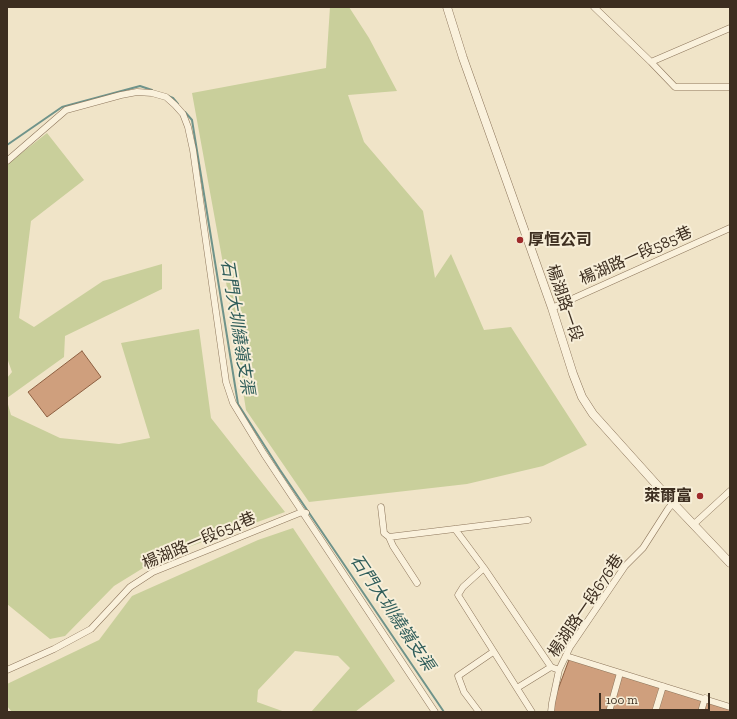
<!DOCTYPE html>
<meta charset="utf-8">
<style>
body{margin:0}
#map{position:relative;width:737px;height:719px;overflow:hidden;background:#f0e4c8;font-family:"Zilla Slab",serif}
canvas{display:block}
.frame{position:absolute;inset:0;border:8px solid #3d2e20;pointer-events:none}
.scale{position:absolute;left:599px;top:693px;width:111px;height:18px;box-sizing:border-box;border:2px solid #3d2e20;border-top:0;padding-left:5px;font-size:12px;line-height:14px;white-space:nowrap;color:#3d2e20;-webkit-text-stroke:3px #f7eed8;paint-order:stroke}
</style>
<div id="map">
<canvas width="737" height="719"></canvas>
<div class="frame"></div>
<div class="scale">100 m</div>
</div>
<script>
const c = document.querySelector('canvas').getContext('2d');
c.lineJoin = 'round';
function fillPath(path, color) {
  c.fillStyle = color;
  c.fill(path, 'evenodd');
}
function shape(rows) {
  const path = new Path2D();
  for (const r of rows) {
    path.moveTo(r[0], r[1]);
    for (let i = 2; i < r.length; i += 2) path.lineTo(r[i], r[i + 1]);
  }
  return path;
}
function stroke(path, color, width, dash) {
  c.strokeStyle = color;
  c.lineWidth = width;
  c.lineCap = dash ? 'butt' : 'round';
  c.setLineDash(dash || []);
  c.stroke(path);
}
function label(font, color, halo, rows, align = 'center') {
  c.font = font + ' "Zilla Slab","Noto Sans TC",serif';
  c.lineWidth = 4;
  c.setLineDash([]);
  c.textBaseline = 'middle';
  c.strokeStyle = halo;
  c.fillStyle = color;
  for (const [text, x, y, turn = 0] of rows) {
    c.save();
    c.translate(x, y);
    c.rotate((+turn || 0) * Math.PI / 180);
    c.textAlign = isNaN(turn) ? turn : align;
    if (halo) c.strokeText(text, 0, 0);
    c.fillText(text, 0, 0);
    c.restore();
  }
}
const green = shape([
 [330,7,349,7,369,38,397,91,348,95,364,142,423,211,435,278,451,254,484,330,511,327,587,445,543,466,467,484,309,502,246,410,224,269,192,93,326,68],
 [47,133,84,180,31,221,19,318,34,327,103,281,162,264,162,289,65,336,64,357,7,398,7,378,12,372,7,358,7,166,10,162],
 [199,329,211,418,285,512,161,557,114,586,65,636,50,639,7,604,7,401,11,415,60,438,119,444,150,438,121,343],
 [293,528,395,681,355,712,311,712,350,668,338,656,295,651,258,690,257,702,285,712,12,712,7,706,7,684,99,640,132,596,258,540]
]);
const stream = shape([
 [168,96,173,98,178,104],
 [185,112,192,120,238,404,280,470,444,712],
 [7,145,62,107,140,86,152,90]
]);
const building = shape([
 [82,351,101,377,47,417,28,392,82,351],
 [570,657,730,707,730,712,552,712,553,703,570,657]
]);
const minor = shape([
 [594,7,651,62,730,28],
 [651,62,675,87,730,87],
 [7,161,66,110,121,95,137,92,152,93,166,97,175,105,183,114,188,127,193,150,226,382,233,403,264,454,435,712],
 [552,308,730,228],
 [381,507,384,533,389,537,528,520],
 [693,525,730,491],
 [455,529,484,568,551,667,559,670],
 [389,537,393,546,417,583],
 [484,568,463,587,458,595,532,712],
 [566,656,730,707],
 [7,670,54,649,91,629,130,587,153,572,302,512,306,513],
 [517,688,551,667],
 [479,712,464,692,458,676,493,652],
 [551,712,552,703,559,670,570,647,625,566,643,548,668,509,673,503],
 [609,712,620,673],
 [655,712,663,686],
 [701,712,705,698]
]);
const tertiary = shape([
 [447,7,463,58,552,308,573,374,582,397,593,414,673,503,730,563]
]);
const markers = [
 [520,240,4,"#9e2a2b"],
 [700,496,4,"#9e2a2b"]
];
const poiNames = [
 ["厚恒公司",528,240],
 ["萊爾富",692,496,"right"]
];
const streetNames = [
 ["楊湖路一段585巷",636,256,-24],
 ["楊湖路一段",564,303,71],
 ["楊湖路一段654巷",199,541,-23],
 ["楊湖路一段676巷",586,606,-56]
];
const waterNames = [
 ["石門大圳繞嶺支渠",237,327,81],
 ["石門大圳繞嶺支渠",392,613,56]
];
fillPath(green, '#c9cf9b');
stroke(stream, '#6f938a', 2);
fillPath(building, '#cf9f7d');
stroke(building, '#8d5f41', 1);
stroke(minor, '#8d765c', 7);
stroke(tertiary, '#8d765c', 9);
stroke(minor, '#faf1dc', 6);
stroke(tertiary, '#faf1dc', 8);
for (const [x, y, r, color] of markers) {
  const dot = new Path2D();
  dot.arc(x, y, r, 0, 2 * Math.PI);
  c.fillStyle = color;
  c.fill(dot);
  stroke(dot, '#f7eed8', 1.5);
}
label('bold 16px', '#3d2e20', '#f7eed8', poiNames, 'left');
label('16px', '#3d2e20', '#f7eed8', streetNames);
label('italic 17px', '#2f5d5a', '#f7eed8', waterNames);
</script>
